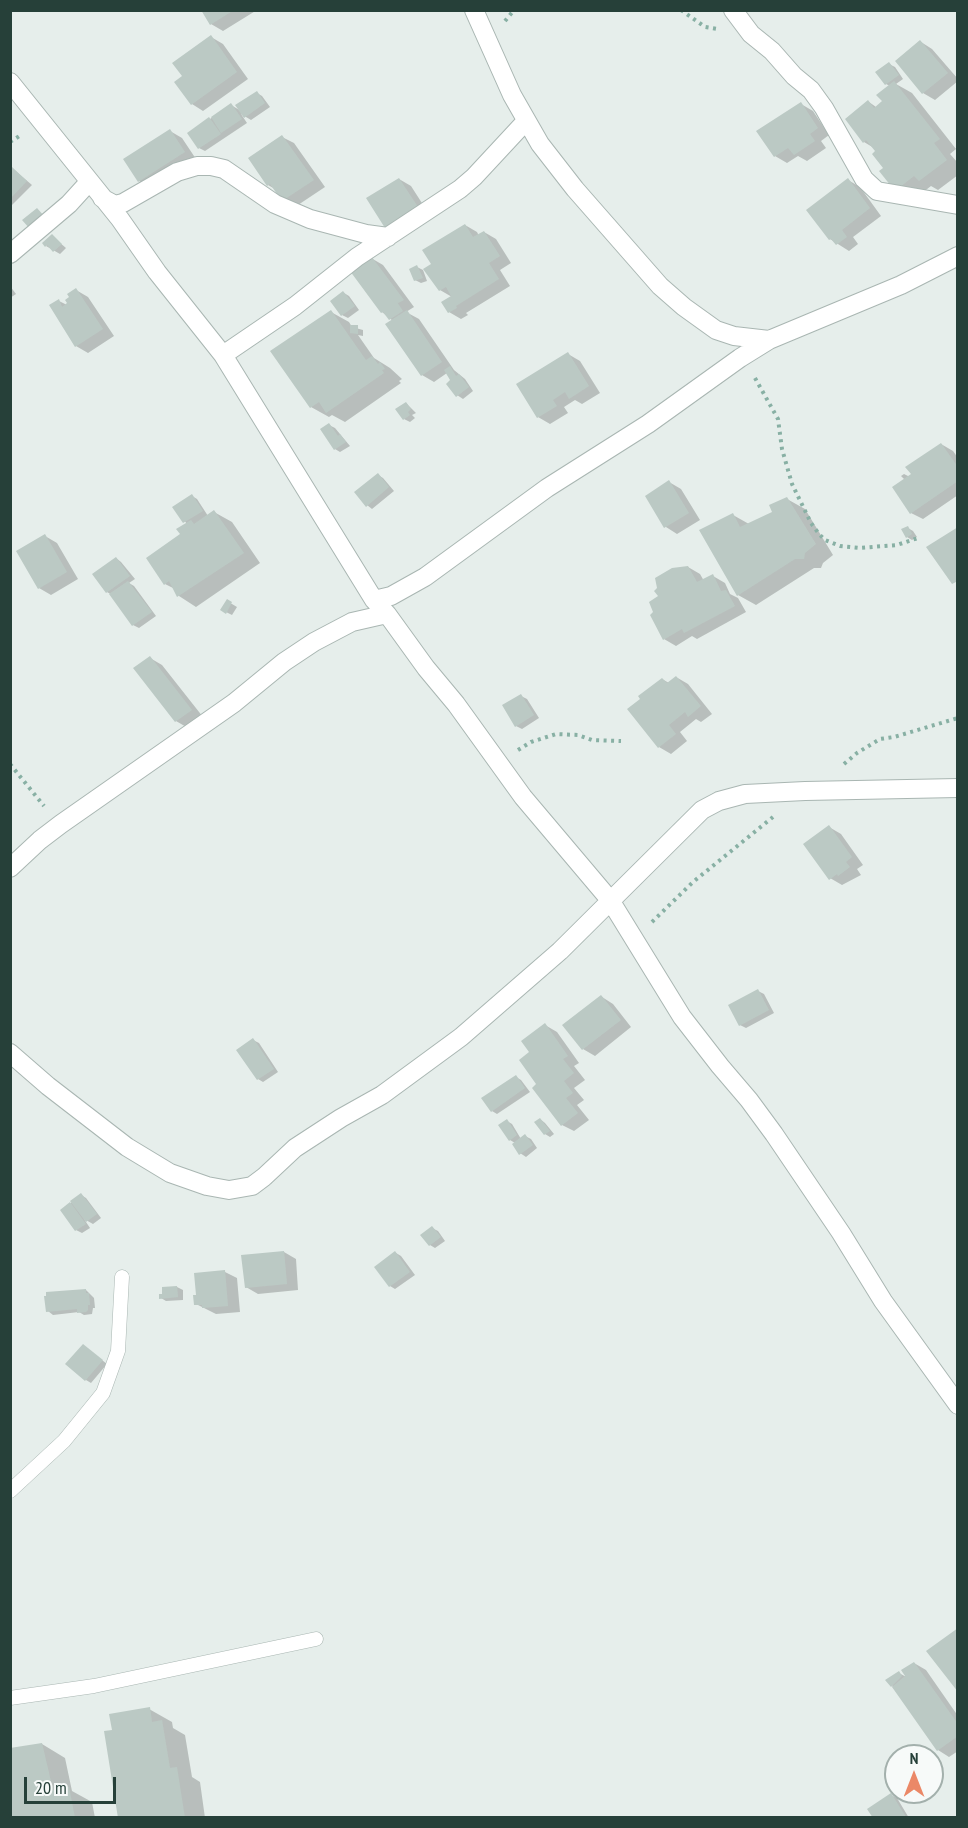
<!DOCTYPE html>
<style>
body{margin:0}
#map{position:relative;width:968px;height:1828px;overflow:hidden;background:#e6eeeb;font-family:"PT Sans Narrow",sans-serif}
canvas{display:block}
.frame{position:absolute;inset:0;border:12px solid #264039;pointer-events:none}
.north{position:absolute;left:884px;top:1744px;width:60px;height:60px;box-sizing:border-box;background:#f7faf9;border:2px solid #a3b0ac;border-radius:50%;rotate:0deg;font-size:16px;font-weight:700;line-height:24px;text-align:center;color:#264039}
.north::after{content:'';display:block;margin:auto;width:21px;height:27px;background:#eb8867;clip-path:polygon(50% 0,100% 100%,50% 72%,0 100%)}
.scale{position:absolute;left:24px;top:1777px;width:92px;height:27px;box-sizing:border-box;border:3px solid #264039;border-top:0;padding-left:8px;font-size:18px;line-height:21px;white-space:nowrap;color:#264039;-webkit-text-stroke:4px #f7faf9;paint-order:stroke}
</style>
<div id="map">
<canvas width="968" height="1828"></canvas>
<div class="frame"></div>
<div class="north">N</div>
<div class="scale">20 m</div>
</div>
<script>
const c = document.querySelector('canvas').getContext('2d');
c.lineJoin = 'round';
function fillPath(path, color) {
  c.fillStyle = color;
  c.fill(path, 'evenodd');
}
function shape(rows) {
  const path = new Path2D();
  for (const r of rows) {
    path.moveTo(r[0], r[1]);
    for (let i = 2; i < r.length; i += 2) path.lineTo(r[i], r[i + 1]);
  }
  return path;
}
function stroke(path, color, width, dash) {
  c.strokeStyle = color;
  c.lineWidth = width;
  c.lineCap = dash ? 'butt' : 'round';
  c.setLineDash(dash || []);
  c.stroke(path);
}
const shadow = shape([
 [203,10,257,10,223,31,211,24],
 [211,37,223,44,248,79,203,111,192,104],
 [921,42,932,49,958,79,958,81,935,100,923,93],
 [889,64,895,67,903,79,896,84,912,93,956,149,950,154,958,163,958,175,938,190,931,186,913,200,885,168,874,148,864,142,869,102,876,107,884,102,890,86,886,84],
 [257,93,262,96,270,107,251,120,241,114,247,123,205,151,199,148,189,133,231,105,241,111],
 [801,104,813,111,829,135,821,141,826,148,807,161,798,156,787,163,775,156],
 [170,131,182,138,196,159,151,188,139,181],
 [282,137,294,143,325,187,295,207,283,200,275,189,268,185],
 [12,168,32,185,10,207,10,170],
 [399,179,411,186,429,214,398,234],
 [848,180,860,187,881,216,853,237,858,244,849,251,830,239],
 [465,225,477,232,479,236,484,232,496,239,511,263,500,270,510,286,466,313,468,315,461,319,449,312,452,297,440,290,433,265],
 [52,236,66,248,60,254,46,246],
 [371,258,383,265,414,307,406,312,419,319,454,370,465,379,473,391,463,399,457,395,453,381,447,373,434,382,422,375,387,325,393,321,382,312],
 [417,267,423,270,427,281,421,283,415,280],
 [10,286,16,294,10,298],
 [76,290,88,297,114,336,88,353,76,346,59,301,67,305],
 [344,293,349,296,359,310,348,318,342,315],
 [331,312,349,322,352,327,363,330,363,336,358,335,374,358,390,368,402,379,399,381,401,383,345,422,332,415,329,417,311,407],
 [568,354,580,361,600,393,582,404,575,400,564,407,568,413,550,424,538,417,518,384],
 [406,403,416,413,412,415,415,418,410,422,404,419],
 [329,425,335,428,350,446,340,452,335,449],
 [941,444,953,451,958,458,958,495,923,519,911,513,905,480,901,476,904,474,910,477],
 [378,475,383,478,394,491,372,509,367,505],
 [669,482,681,489,700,520,677,534,666,527],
 [192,496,197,499,208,516,214,512,232,522,260,563,196,607,179,596,175,589,165,584,187,524,174,507],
 [787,499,805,509,833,555,823,563,821,568,814,568,756,605,738,595,733,515,749,524,774,512],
 [908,528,913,531,917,537,912,540,907,537],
 [45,536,57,543,78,579,51,595,39,588],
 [116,558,121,562,135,579,129,583,134,586,156,616,139,628,133,625,112,595,107,592],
 [688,567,700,574,704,581,713,576,725,583,730,594,738,598,746,612,697,639,692,636,676,646,664,639],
 [227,601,237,607,232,615,222,610],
 [150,658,162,665,203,717,188,728,176,721],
 [676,677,688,684,712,714,701,722,696,719,680,732,687,741,671,754,659,747,662,679,669,683],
 [521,696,527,699,539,718,522,729,516,726],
 [829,827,841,834,863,865,857,869,861,875,842,885,830,878],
 [758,991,764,994,774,1013,746,1028,740,1025],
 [602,997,613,1004,631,1027,595,1056,583,1049],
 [545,1025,557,1032,579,1063,574,1066,585,1080,574,1088,584,1100,577,1105,589,1120,574,1131,562,1125,538,1084],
 [253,1040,259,1043,278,1072,263,1082,258,1079],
 [516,1077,521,1080,530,1092,497,1114,492,1111],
 [540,1119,545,1123,554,1134,550,1137,545,1134],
 [507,1121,512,1124,521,1139,525,1136,531,1139,537,1148,526,1157,520,1153,515,1143,510,1140],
 [81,1195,86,1198,101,1218,93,1224,84,1219,90,1228,82,1233,76,1230,62,1210],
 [432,1228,438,1231,445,1241,435,1248,430,1245],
 [284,1252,296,1259,298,1290,258,1294,246,1287],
 [396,1253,401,1256,415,1275,395,1289,390,1286],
 [225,1272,237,1278,240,1312,216,1314,196,1304],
 [177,1287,183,1290,183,1300,166,1301,161,1298],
 [86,1290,94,1298,95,1308,93,1308,92,1314,84,1315,79,1312,53,1315,48,1311],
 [88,1349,107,1364,91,1383,86,1380],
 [914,1663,926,1670,958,1716,958,1751,949,1757,938,1750,892,1686,899,1673,910,1679],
 [149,1709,172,1722,173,1728,185,1735,192,1777,200,1782,205,1818,119,1818,114,1731],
 [42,1744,65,1758,72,1791,92,1802,95,1818,10,1818],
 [891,1795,897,1798,909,1818,875,1818]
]);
const building = shape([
 [201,10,234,10,210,25],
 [211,35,237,72,191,105,174,82,182,76,172,63],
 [920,40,948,73,922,94,895,61],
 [889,62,899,75,885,85,875,72],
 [894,81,940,139,934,143,947,160,919,181,914,176,895,191,879,171,883,168,872,154,875,151,866,140,863,143,845,119,868,100,874,108,882,101,876,95],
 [257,91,265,103,244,118,235,105],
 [801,102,818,128,810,134,815,141,794,155,788,148,774,157,756,131],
 [231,103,242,119,221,133,211,117],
 [209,117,221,134,198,149,187,133],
 [170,129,185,152,138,182,123,159],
 [282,135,314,180,282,201,270,184,267,186,248,158],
 [12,167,27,181,10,199,10,168],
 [399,178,418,207,385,228,366,198],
 [848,178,870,208,842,230,847,237,836,245,831,239,829,240,806,210],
 [37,208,45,217,30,229,22,220],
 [465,224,473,237,484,231,500,256,489,263,499,279,456,306,457,308,448,313,441,302,451,296,446,287,439,291,423,269,431,264,422,250],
 [52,234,62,244,53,252,47,245,45,247,42,243],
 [371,256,404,300,398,303,397,302,403,311,389,320,383,312,381,313,350,271],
 [417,265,423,278,414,281,409,269],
 [76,288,103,329,75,347,49,305,59,299,62,307,67,303,65,300,69,297,67,294],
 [343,291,355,306,341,316,330,301],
 [331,310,366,360,372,356,378,364,380,362,385,369,382,370,384,373,326,413,319,402,310,408,270,351],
 [407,310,442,362,421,376,385,324],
 [350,325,358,325,358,334,350,333],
 [568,352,589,386,569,399,565,392,553,400,557,406,537,418,516,384],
 [450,366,456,376,459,374,469,387,456,397,446,384,450,380,444,370],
 [406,402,411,409,408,412,410,415,403,420,395,409],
 [329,423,338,436,340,434,346,442,334,450,320,429],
 [941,443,958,467,958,481,910,514,892,487,911,474,905,467],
 [378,473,389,487,366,507,354,492],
 [669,480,689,513,664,528,645,496],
 [192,494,203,511,183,523,172,507],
 [787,497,816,544,805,553,804,559,795,559,737,596,699,530,733,513,740,527,772,512,769,505],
 [214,510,244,553,177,597,169,581,164,585,146,558,180,534,176,529,191,520,194,524],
 [908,526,912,534,906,538,901,529],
 [958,527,958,581,952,584,926,547],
 [45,534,67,572,38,589,16,551],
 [116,557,130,576,106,593,92,574],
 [688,566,697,582,713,574,721,591,726,590,735,606,684,633,682,629,663,640,650,615,653,612,649,602,658,596,654,591,657,588,655,578,672,568],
 [128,581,152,612,132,626,109,594],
 [227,599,232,602,226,614,220,610],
 [150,656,192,710,175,722,133,668],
 [676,676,701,706,688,717,685,712,669,725,676,734,658,748,627,709,640,699,638,696,662,678,667,683],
 [521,694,534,715,515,727,502,705],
 [829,825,852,857,846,862,850,867,838,876,837,874,829,880,803,844],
 [758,989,769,1010,739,1026,728,1005],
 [601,995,621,1020,582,1050,562,1025],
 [545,1023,568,1056,563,1059,574,1073,564,1081,573,1093,566,1098,578,1113,561,1126,532,1088,536,1084,519,1060,529,1052,521,1041],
 [253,1038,274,1069,257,1080,236,1050],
 [516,1075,525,1088,491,1112,481,1098],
 [540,1118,550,1131,544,1135,534,1122],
 [507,1119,517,1135,509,1141,498,1125],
 [525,1134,533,1145,519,1155,512,1144],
 [81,1193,97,1214,86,1222,70,1201],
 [70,1202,86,1224,75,1231,60,1210],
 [432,1226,441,1237,429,1246,420,1235],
 [284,1251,287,1284,245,1288,241,1255],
 [395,1251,410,1272,389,1287,374,1267],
 [225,1270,228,1306,202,1308,202,1305,194,1305,193,1295,196,1295,194,1273],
 [177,1286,178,1297,159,1299,159,1294,162,1294,162,1287],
 [86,1289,86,1293,89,1293,90,1305,88,1305,88,1310,86,1312,77,1313,77,1309,46,1312,44,1296,46,1296,46,1292],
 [83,1344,103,1360,85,1381,65,1364],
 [958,1628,958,1692,926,1651],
 [914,1662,958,1724,958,1736,937,1751,892,1687,905,1676,901,1670],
 [899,1671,902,1676,891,1687,885,1680],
 [150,1707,152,1722,162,1720,170,1768,177,1767,185,1818,118,1818,104,1731,112,1730,109,1714],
 [42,1743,53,1790,69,1787,75,1818,10,1818,10,1748],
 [891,1793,906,1817,873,1818,867,1809]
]);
const path = shape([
 [681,10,705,27,717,29],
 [505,21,514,10],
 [10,142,21,135],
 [755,378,778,419,782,449,792,484,811,523,819,534,825,540,840,546,859,548,897,545,918,538],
 [518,750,531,742,556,734,578,735,592,740,621,741],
 [10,764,44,806],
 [844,764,857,753,880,739,894,737,958,718],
 [652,922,693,882,773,817]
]);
const service = shape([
 [10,1491,64,1441,103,1393,118,1351,122,1277],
 [10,1698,94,1686,316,1639]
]);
const minor = shape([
 [474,10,512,95,540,144,575,189,660,286,684,307,716,330,734,336,769,340],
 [733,10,751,34,772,51,794,76,811,90,824,108,864,179,877,191,958,205],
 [10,82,120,219,157,272,223,355,374,600,387,614,426,668,456,704,523,797,610,900,682,1017,720,1066,749,1100,774,1134,841,1233,883,1301,958,1405],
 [102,198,115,205,123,203,177,172,197,166,211,166,224,169,275,204,310,219,366,234,388,237],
 [10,254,69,204,89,182],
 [223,355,295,306,357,257,460,189,474,177,526,121],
 [374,600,391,596,425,577,547,488,648,424,740,358,769,340,901,285,958,256],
 [10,868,40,840,61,824,234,703,284,662,314,642,352,622,387,614],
 [10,1053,48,1086,127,1147,170,1173,207,1186,229,1190,252,1186,264,1177,295,1148,341,1118,382,1095,461,1037,560,951,702,810,719,801,745,794,805,791,958,788]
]);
fillPath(shadow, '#0003');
fillPath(building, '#bbc9c4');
stroke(service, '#a9b6b2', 15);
stroke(minor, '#a9b6b2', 20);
stroke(path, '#88b0a4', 4, [3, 4.5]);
stroke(service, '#fff', 14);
stroke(minor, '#fff', 18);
</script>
